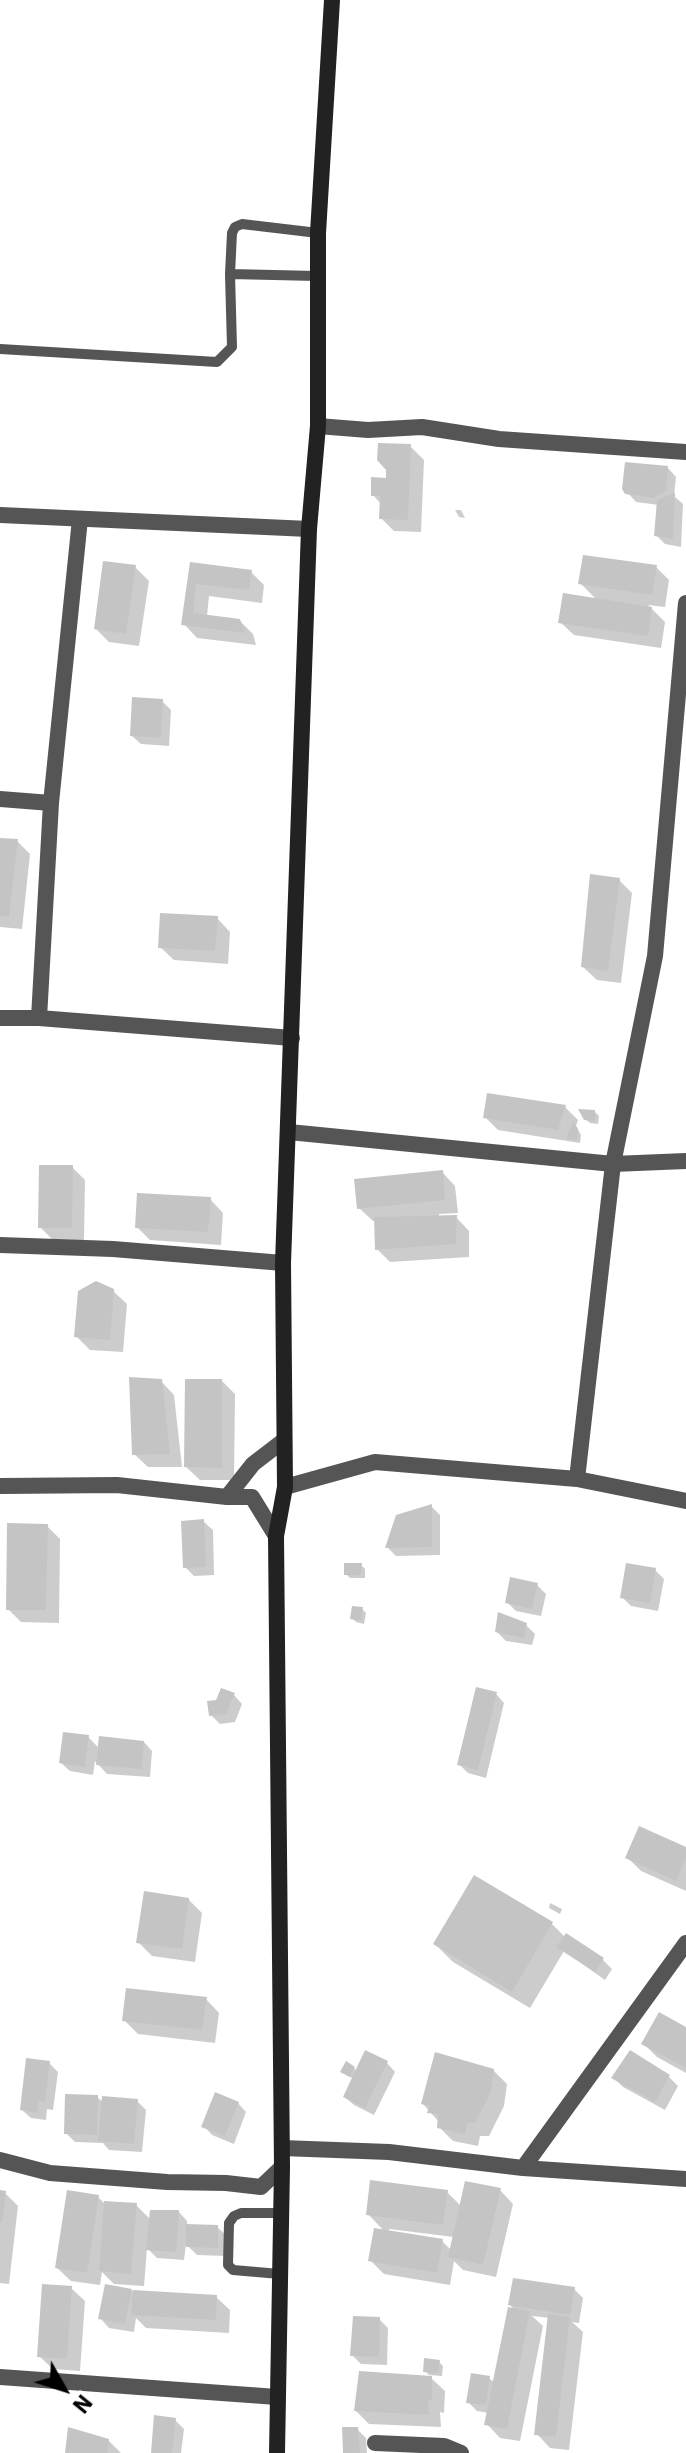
<!DOCTYPE html>
<style>
body{margin:0}
#map{position:relative;width:686px;height:2453px;overflow:hidden;background:#fff;font-family:"IBM Plex Sans",sans-serif}
canvas{display:block}
.north{position:absolute;left:24px;top:2349px;width:80px;height:80px;-webkit-text-stroke:6px #fff;paint-order:stroke;rotate:129deg;font-size:22px;font-weight:700;line-height:32px;text-align:center;color:#000}
.north::after{content:'';display:block;margin:auto;width:28px;height:36px;background:#000;clip-path:polygon(50% 0,100% 100%,50% 72%,0 100%)}
</style>
<div id="map">
<canvas width="686" height="2453"></canvas>
<div class="north">N</div>
</div>
<script>
const c = document.querySelector('canvas').getContext('2d');
c.lineJoin = 'round';
function fillPath(path, color) {
  c.fillStyle = color;
  c.fill(path, 'evenodd');
}
function shape(rows) {
  const path = new Path2D();
  for (const r of rows) {
    path.moveTo(r[0], r[1]);
    for (let i = 2; i < r.length; i += 2) path.lineTo(r[i], r[i + 1]);
  }
  return path;
}
function stroke(path, color, width, dash) {
  c.strokeStyle = color;
  c.lineWidth = width;
  c.lineCap = dash ? 'butt' : 'round';
  c.setLineDash(dash || []);
  c.stroke(path);
}
const shadow = shape([
 [410,446,424,460,421,532,394,531,381,518,381,504,373,495,388,480],
 [668,468,676,477,674,496,683,504,681,547,665,544,656,535,659,505,636,502,627,492],
 [455,510,461,510,465,518,459,517],
 [192,564,251,572,264,585,262,603,209,596,207,616,239,620,253,634,256,645,197,638,184,624],
 [135,567,149,581,139,646,109,642,96,629],
 [656,567,669,580,665,607,648,605,665,622,661,648,574,635,560,622,597,600,581,584],
 [162,701,171,710,169,746,141,744,132,736],
 [0,840,17,841,30,854,22,929,0,927],
 [619,880,632,893,621,983,597,980,583,967],
 [217,918,230,932,228,964,174,960,160,947],
 [565,1107,578,1120,576,1126,581,1135,580,1143,498,1130,485,1117],
 [595,1112,599,1116,598,1124,590,1123,585,1119],
 [72,1167,85,1180,84,1241,53,1240,40,1227],
 [442,1172,455,1186,458,1213,439,1214,439,1218,456,1217,469,1231,469,1257,390,1262,377,1249,377,1221,373,1221,359,1208],
 [210,1199,223,1213,221,1245,150,1240,137,1227],
 [113,1291,127,1304,123,1352,90,1350,76,1336],
 [161,1381,174,1395,182,1467,148,1467,134,1454],
 [222,1381,235,1394,234,1480,200,1480,186,1467],
 [431,1506,440,1515,440,1555,396,1556,388,1548],
 [204,1522,213,1530,214,1575,194,1576,185,1567],
 [47,1526,60,1539,59,1623,21,1622,8,1609],
 [361,1565,365,1569,365,1578,350,1578,346,1574],
 [655,1570,664,1579,658,1611,631,1606,622,1597],
 [537,1585,546,1594,541,1616,516,1611,507,1602],
 [362,1609,366,1613,364,1624,356,1622,352,1618],
 [526,1625,535,1634,532,1645,506,1641,497,1632],
 [496,1694,504,1703,486,1778,468,1773,459,1764],
 [234,1695,242,1704,235,1722,220,1724,211,1715],
 [88,1737,100,1749,144,1742,152,1751,150,1777,107,1774,95,1761,93,1775,70,1771,61,1763],
 [686,1849,686,1891,641,1871,628,1858],
 [475,1878,552,1924,565,1937,603,1960,612,1969,605,1980,564,1951,530,2008,453,1962,435,1944],
 [188,1899,202,1913,195,1962,152,1956,138,1942],
 [550,1903,562,1909,560,1914,549,1908],
 [206,1999,219,2013,215,2043,138,2034,124,2020],
 [686,2029,686,2073,657,2057,644,2044],
 [631,2053,669,2077,678,2086,665,2110,623,2087,614,2078],
 [49,2063,58,2072,53,2110,47,2109,46,2120,31,2118,22,2110],
 [387,2063,395,2072,374,2115,354,2105,345,2097,354,2079,346,2075,354,2068,357,2072],
 [493,2070,507,2084,504,2106,489,2136,480,2136,478,2146,453,2141,439,2127,440,2123,423,2104],
 [97,2097,104,2103,137,2101,146,2110,142,2152,109,2150,103,2143,75,2142,66,2133],
 [238,2103,246,2112,234,2144,212,2135,204,2126],
 [500,2190,513,2204,496,2277,463,2270,454,2261,450,2285,384,2274,370,2260,385,2232,368,2214,447,2192,461,2206],
 [389,2229,454,2237,451,2250,442,2241,389,2232],
 [0,2192,5,2193,18,2206,9,2284,0,2283],
 [98,2197,104,2203,136,2205,151,2220,179,2212,187,2221,187,2226,217,2227,226,2235,226,2256,197,2255,186,2244,184,2260,157,2258,147,2248,144,2286,114,2284,102,2272,100,2285,71,2281,57,2268],
 [71,2288,85,2301,80,2371,53,2369,39,2356],
 [574,2289,583,2298,579,2323,572,2322,583,2332,569,2450,550,2448,537,2434,550,2318,532,2316,543,2326,520,2441,500,2438,487,2424,489,2413,477,2411,468,2402,489,2378,495,2383,515,2310,510,2305],
 [131,2291,216,2297,230,2310,229,2333,146,2328,136,2318,134,2332,109,2328,101,2319],
 [379,2319,388,2328,387,2365,361,2364,352,2355],
 [439,2362,443,2366,442,2376,429,2375,425,2371],
 [431,2378,445,2391,444,2413,440,2412,441,2427,369,2424,356,2411],
 [175,2420,184,2429,181,2453,153,2453],
 [357,2429,366,2438,367,2453,345,2453],
 [108,2440,121,2453,67,2453]
]);
const building = shape([
 [378,443,411,444,408,520,379,519,380,496,371,496,371,477,386,478,386,470,377,460],
 [625,462,668,466,666,491,654,498,625,494,622,489],
 [675,493,673,539,654,536,657,500],
 [583,555,657,565,652,595,578,584],
 [103,561,136,565,126,634,94,629],
 [190,562,252,570,249,590,196,584,193,613,240,619,245,633,181,625],
 [563,593,652,607,648,636,558,623],
 [132,697,163,699,161,738,130,736],
 [0,838,18,839,9,917,0,916],
 [590,874,620,878,608,971,581,967],
 [160,913,218,916,215,951,158,948],
 [487,1093,566,1105,558,1130,483,1118],
 [578,1109,595,1110,595,1121,584,1120],
 [573,1121,578,1129,577,1140,566,1139],
 [39,1165,73,1165,72,1228,38,1228],
 [443,1170,445,1200,357,1209,354,1179],
 [137,1193,211,1197,208,1232,135,1228],
 [457,1215,456,1244,375,1250,374,1217],
 [96,1281,114,1289,110,1340,74,1337,78,1291],
 [129,1377,162,1379,170,1454,132,1455],
 [185,1379,222,1379,222,1468,184,1467],
 [432,1504,432,1547,385,1548,396,1515],
 [204,1519,206,1567,183,1568,181,1521],
 [7,1523,48,1524,46,1610,6,1610],
 [344,1563,362,1563,361,1575,344,1575],
 [626,1563,656,1568,650,1603,620,1598],
 [510,1577,538,1583,532,1609,505,1603],
 [352,1606,363,1607,361,1621,350,1619],
 [498,1612,527,1623,524,1638,495,1632],
 [476,1687,497,1692,478,1770,457,1765],
 [221,1688,235,1693,226,1714,209,1716,207,1701,216,1700],
 [63,1732,89,1735,85,1767,59,1763],
 [99,1736,144,1741,142,1769,96,1765],
 [639,1826,686,1847,686,1858,676,1881,625,1858],
 [474,1875,553,1922,512,1992,433,1944],
 [144,1891,189,1898,182,1949,136,1943],
 [566,1933,604,1958,595,1972,556,1947],
 [126,1988,207,1997,202,2030,122,2021],
 [659,2012,686,2027,686,2068,641,2044],
 [365,2050,388,2061,365,2108,343,2097],
 [630,2050,670,2075,655,2102,611,2078],
 [435,2052,494,2069,491,2092,475,2123,467,2123,465,2134,437,2128,438,2114,427,2113,429,2106,421,2104],
 [26,2058,50,2061,45,2102,39,2101,37,2113,20,2110],
 [346,2061,355,2067,350,2077,340,2072],
 [215,2092,239,2102,225,2136,201,2127],
 [65,2094,98,2095,97,2135,64,2134],
 [102,2096,138,2099,134,2144,98,2141],
 [370,2180,448,2190,443,2225,366,2215],
 [465,2181,501,2188,483,2265,448,2257],
 [0,2190,6,2191,2,2222,0,2222],
 [67,2190,99,2195,87,2273,55,2268],
 [104,2201,137,2203,131,2274,99,2271],
 [150,2210,179,2210,176,2252,146,2250],
 [186,2224,218,2225,218,2248,186,2247],
 [374,2228,443,2239,437,2273,368,2261],
 [513,2278,575,2287,570,2315,508,2305],
 [42,2284,72,2286,67,2359,37,2357],
 [105,2284,132,2289,125,2324,98,2319],
 [133,2290,217,2295,216,2320,131,2315],
 [508,2307,530,2311,507,2429,484,2425],
 [548,2314,570,2317,556,2437,534,2435],
 [353,2316,380,2317,379,2357,350,2356],
 [424,2358,440,2360,438,2373,423,2372],
 [359,2371,432,2376,432,2401,428,2400,429,2415,354,2411],
 [471,2373,490,2376,486,2405,466,2403],
 [154,2415,176,2418,172,2453,151,2453],
 [68,2427,109,2439,107,2453,65,2453],
 [342,2427,358,2427,360,2453,343,2453]
]);
const service = shape([
 [230,274,317,276],
 [0,349,217,362,232,347,230,274,232,233,235,227,242,224,318,233],
 [280,2274,233,2270,228,2265,229,2223,234,2216,241,2213,281,2213]
]);
const minor = shape([
 [318,426,368,430,422,427,499,439,686,452],
 [0,515,309,529],
 [0,799,51,803],
 [0,1018,39,1018,292,1038],
 [39,1018,51,803,80,519],
 [289,1132,613,1164,686,1161],
 [0,1245,113,1249,283,1263],
 [577,1479,613,1164,655,956,686,603],
 [0,1486,117,1485,227,1497,252,1497,276,1536],
 [285,1487,375,1462,577,1479,686,1501],
 [227,1497,253,1464,283,1441],
 [282,2148,389,2152,523,2168,686,2179],
 [0,2160,50,2173,167,2182,226,2183,261,2187,282,2167],
 [523,2168,686,1943],
 [0,2377,277,2397],
 [375,2443,444,2446,461,2453]
]);
const secondary = shape([
 [277,2453,282,2167,276,1536,285,1487,283,1263,309,529,318,426,318,233,332,0]
]);
fillPath(shadow, '#0003');
fillPath(building, '#c4c4c4');
stroke(service, '#555', 10);
stroke(minor, '#555', 16);
stroke(secondary, '#222', 16);
</script>
